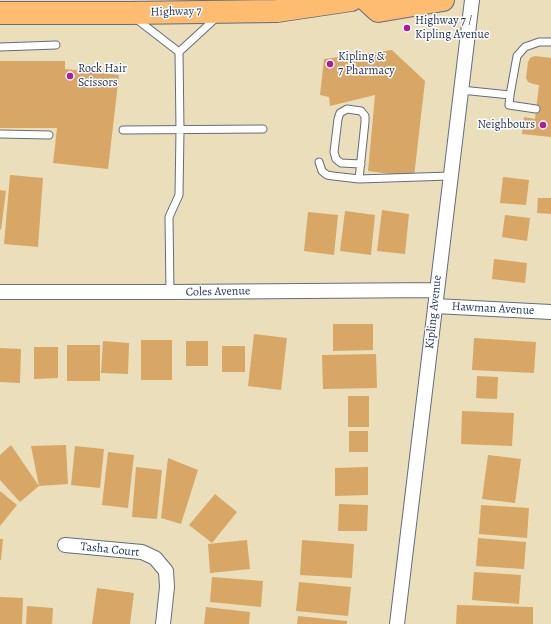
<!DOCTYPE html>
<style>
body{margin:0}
canvas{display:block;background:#eadfba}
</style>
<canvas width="551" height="624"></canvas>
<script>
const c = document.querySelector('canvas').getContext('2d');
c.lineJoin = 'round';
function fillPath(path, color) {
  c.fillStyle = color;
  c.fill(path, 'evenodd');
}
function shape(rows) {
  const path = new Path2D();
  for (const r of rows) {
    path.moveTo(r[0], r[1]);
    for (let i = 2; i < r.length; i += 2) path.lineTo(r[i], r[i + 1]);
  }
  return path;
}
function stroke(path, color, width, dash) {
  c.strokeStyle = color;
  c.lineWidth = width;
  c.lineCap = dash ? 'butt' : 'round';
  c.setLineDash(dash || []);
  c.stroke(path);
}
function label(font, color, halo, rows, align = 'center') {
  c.font = font + ' Alegreya,serif';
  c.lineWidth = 3;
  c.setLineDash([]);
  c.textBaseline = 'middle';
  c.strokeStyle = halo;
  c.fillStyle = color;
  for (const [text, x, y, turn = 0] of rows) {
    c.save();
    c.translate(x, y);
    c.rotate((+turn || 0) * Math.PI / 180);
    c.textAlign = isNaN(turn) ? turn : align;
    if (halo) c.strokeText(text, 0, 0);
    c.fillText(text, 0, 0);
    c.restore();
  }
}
const building = shape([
 [392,50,425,81,414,177,368,171,375,95,330,106,329,97,320,95,324,59],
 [535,56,551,58,551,137,522,134,524,117,535,119,539,85,533,84,528,82,526,78,528,62,530,58],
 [0,61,65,61,65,69,119,75,108,169,53,163,57,128,0,128],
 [10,175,43,178,38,247,4,244],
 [503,177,529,180,526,205,500,203],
 [0,190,6,191,1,230,0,229],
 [538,198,551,198,551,214,537,213],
 [382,210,409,214,405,254,377,251],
 [345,211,375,215,371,255,340,251],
 [308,212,338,215,334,255,304,251],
 [505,215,530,218,527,241,502,237],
 [494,259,527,263,525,283,492,279],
 [333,324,373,324,373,350,333,351],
 [254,334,287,338,281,390,248,386],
 [474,338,536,342,534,373,472,370],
 [141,340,172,340,172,380,141,380],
 [103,341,129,343,128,374,101,373],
 [186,341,208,341,208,366,186,366],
 [67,345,100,345,100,381,67,381],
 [222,346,245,346,245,372,222,372],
 [34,347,58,347,58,378,34,379],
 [0,348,21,349,20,383,0,382],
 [376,354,377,388,323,389,322,355],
 [477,376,498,377,497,399,476,398],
 [348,396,369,396,369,427,348,427],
 [462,411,514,413,512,446,461,444],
 [349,431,368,431,368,452,349,452],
 [11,445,39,486,20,502,0,480,0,455],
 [66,445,68,484,39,486,31,446],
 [75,446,104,449,100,488,71,485],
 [108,452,134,455,128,508,102,505],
 [488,455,521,459,515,503,482,499],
 [168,458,198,470,181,524,161,518],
 [136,467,162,470,157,519,132,517],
 [368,467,368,495,335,496,335,468],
 [0,491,17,505,0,526],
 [215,494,237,512,212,543,189,525],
 [339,504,368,505,367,531,338,531],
 [481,505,529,508,527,538,479,534],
 [478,538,526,542,524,569,476,566],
 [0,539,3,539,1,560,0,560],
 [247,540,250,569,210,573,208,544],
 [302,540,354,544,352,578,300,575],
 [474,572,521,575,519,604,472,600],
 [212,577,263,581,261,607,210,602],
 [299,582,351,587,348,616,296,611],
 [97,588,134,593,130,624,92,624],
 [0,597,23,598,22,624,0,624],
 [457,605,533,607,533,624,456,624],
 [27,606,53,608,52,624,26,624],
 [206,607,250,612,249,624,204,624],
 [298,616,347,621,347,624,297,624]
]);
const service = shape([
 [135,18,179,52],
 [0,47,56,45],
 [461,90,510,95,517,56,525,47,539,42,551,42],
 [510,95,509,105,536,109],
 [123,130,263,129],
 [0,134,49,135],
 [319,162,322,171,327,175,333,176,359,179],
 [361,164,341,163,336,159,334,152,338,119,340,113,347,109,361,111,365,116,365,122,359,179,450,176],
 [170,292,169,217,179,195,180,130,179,52,217,17]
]);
const minor = shape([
 [0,292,170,292,437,290],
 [435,306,551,312],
 [65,545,142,552,155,558,166,571,167,587,163,624],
 [397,624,472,0]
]);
const primary = shape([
 [366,0,378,11,443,0],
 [0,13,129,13,277,11,351,0]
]);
const markers = [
 [407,28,4,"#b5179e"],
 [330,64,4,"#b5179e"],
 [70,76,4,"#b5179e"],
 [543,125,4,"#b5179e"]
];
const streetNames = [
 ["Highway 7",176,12,-1],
 ["Coles Avenue",218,292,-1],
 ["Hawman Avenue",493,309,3],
 ["Kipling Avenue",434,312,-84],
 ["Tasha Court",110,550,6]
];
const poiNames = [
 ["Highway 7 /",415,21],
 ["Kipling Avenue",415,35],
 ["Kipling &",338,57],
 ["7 Pharmacy",338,71],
 ["Rock Hair",78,69],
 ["Scissors",78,83],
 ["Neighbours",535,125,"right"]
];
fillPath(building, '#d8a665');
stroke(service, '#636d7e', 9);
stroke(minor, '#636d7e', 16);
stroke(primary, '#636d7e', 24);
stroke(service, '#fff', 7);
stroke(minor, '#fff', 14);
stroke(primary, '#fdbc70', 22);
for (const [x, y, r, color] of markers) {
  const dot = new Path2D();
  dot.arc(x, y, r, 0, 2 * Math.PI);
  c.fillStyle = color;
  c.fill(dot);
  stroke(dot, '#fff', 1.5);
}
label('12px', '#1b2f5e', '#fff', streetNames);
label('12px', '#1b2f5e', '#fff', poiNames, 'left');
</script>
